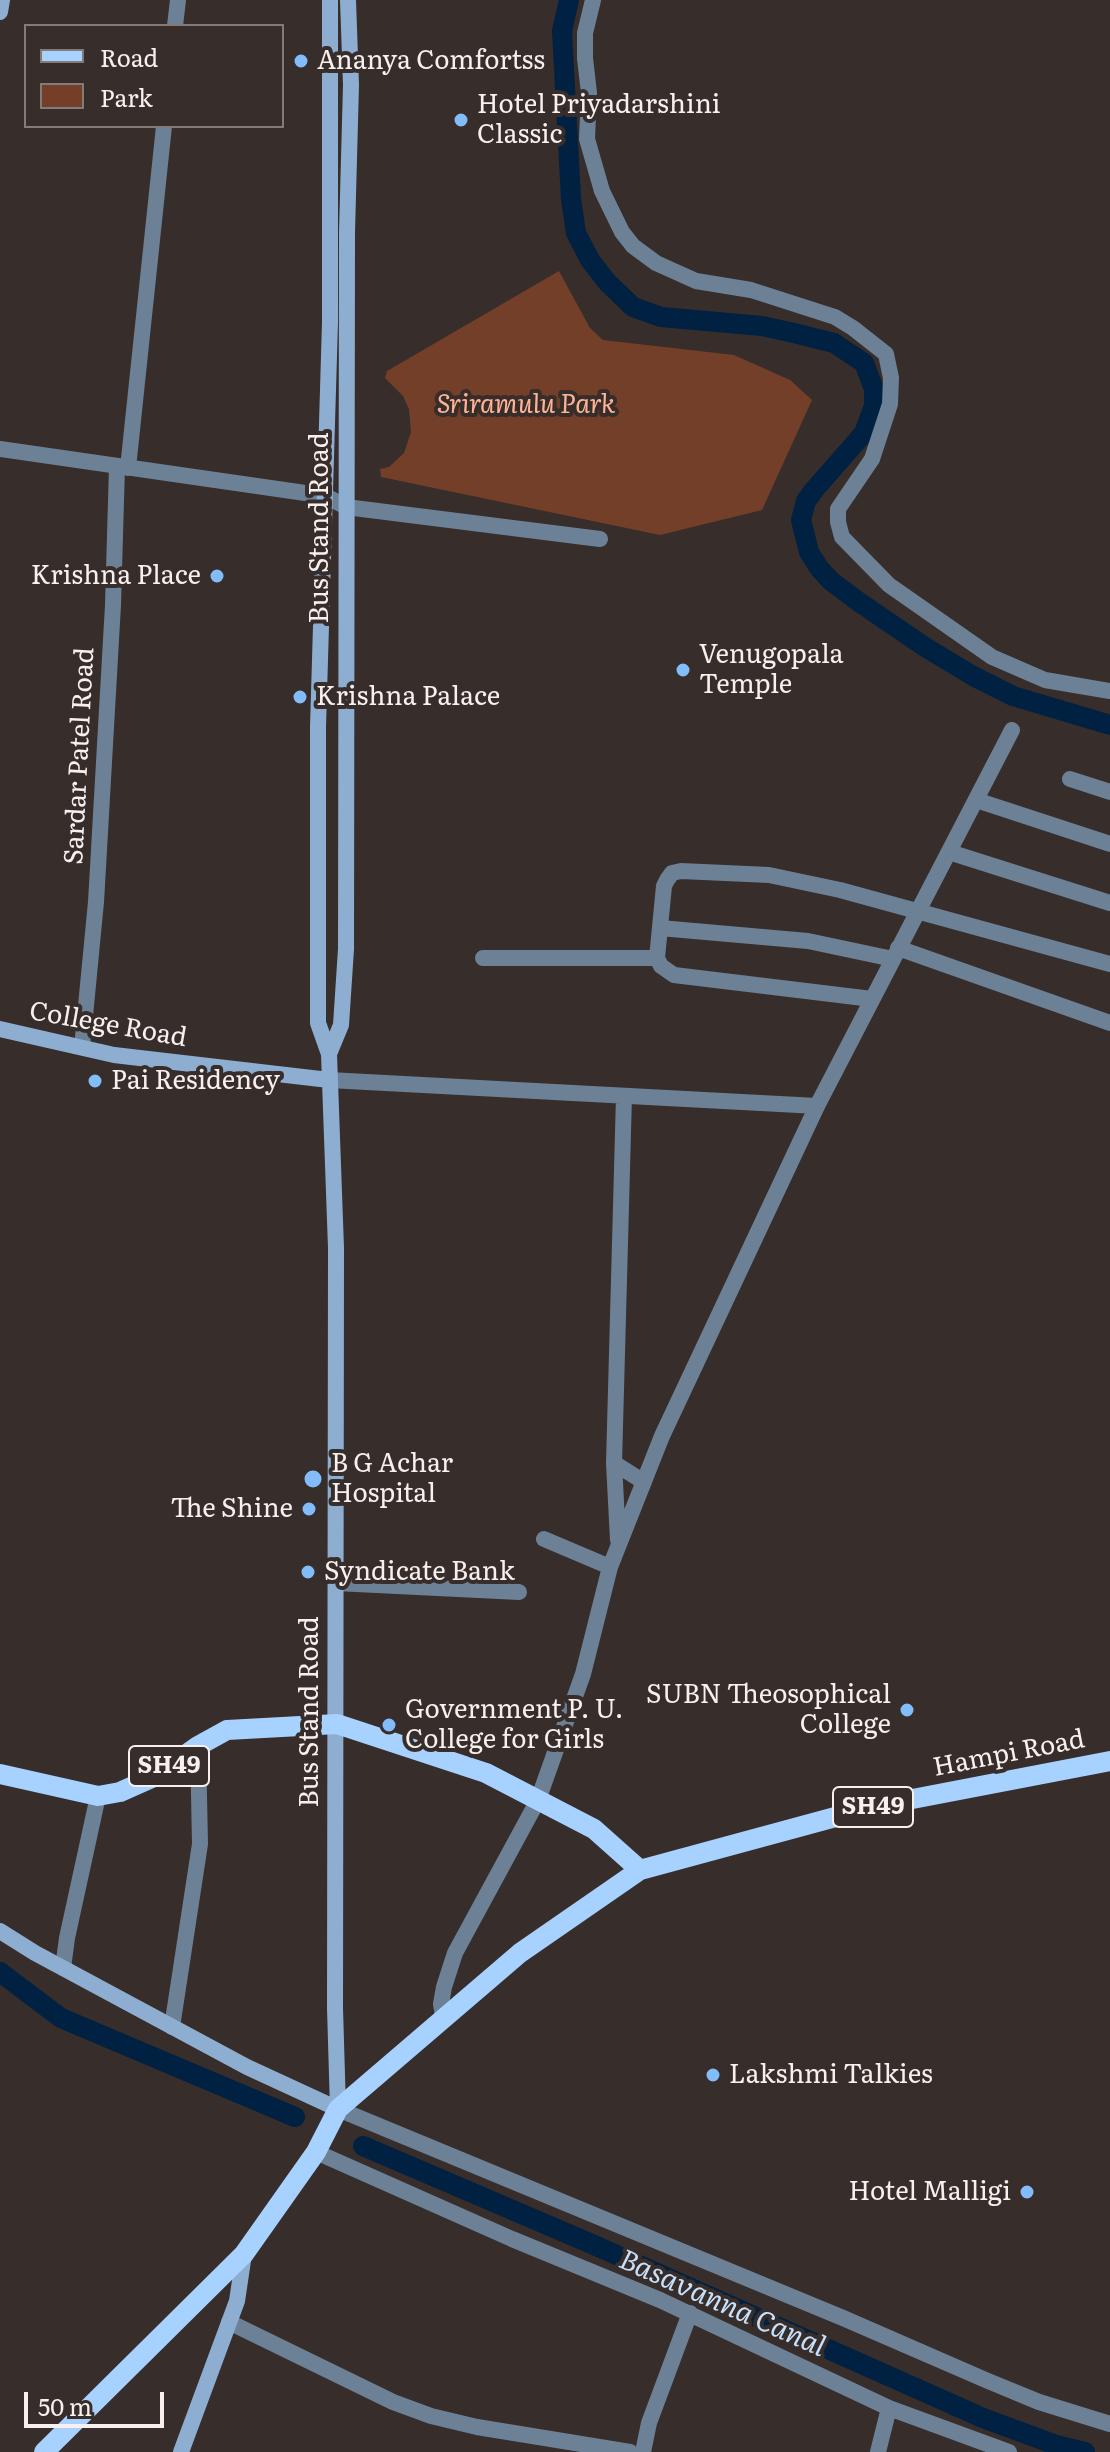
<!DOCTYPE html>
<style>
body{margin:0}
#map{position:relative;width:1110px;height:2452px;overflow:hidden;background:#372d2a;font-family:Literata,serif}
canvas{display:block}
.legend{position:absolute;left:24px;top:24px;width:260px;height:104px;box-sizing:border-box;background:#372d2a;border:2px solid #847b78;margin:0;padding:10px 14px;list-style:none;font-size:24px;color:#f7f0ee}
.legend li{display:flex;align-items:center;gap:16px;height:40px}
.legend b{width:40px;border:2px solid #847b78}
.scale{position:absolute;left:24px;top:2392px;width:140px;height:36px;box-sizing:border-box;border:4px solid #f7f0ee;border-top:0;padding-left:10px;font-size:24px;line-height:28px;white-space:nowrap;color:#f7f0ee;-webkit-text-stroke:6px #372d2a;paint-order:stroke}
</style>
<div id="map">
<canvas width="1110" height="2452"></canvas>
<ul class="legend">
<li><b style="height:10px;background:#a7d1fe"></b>Road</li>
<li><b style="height:22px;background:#743f29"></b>Park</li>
</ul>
<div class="scale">50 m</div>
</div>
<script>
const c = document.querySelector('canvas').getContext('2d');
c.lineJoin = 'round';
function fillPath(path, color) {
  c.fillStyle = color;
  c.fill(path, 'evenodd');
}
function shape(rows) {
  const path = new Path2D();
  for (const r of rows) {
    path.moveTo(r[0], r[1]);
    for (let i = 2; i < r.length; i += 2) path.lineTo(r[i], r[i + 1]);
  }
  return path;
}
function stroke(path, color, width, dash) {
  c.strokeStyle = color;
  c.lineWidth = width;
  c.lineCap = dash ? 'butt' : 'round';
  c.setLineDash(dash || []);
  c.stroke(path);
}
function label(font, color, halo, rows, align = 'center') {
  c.font = font + ' Literata,serif';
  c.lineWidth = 8;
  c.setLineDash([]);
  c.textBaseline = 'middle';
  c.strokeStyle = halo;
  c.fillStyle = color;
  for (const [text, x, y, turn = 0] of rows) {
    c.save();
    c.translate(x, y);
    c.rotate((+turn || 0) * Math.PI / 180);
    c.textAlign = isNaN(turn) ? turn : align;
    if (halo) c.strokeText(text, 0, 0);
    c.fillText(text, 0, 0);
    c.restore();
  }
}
const green = shape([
 [559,271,590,328,603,340,734,355,790,380,812,400,762,510,660,535,381,477,380,469,389,467,404,453,411,432,409,409,403,396,385,378,387,371]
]);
const canal = shape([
 [569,0,562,31,571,199,576,233,590,260,607,282,633,307,661,317,762,326,794,333,834,343,864,363,874,389,874,406,864,433,814,490,806,501,801,520,809,552,819,568,831,581,859,602,925,647,973,676,1013,696,1110,725],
 [0,1972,61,2018,295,2117],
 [363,2146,594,2245,983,2418,1056,2445,1085,2452]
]);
const street = shape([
 [593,0,585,33,585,58,589,93,587,139,602,191,622,232,633,246,656,263,696,281,751,290,835,317,853,328,886,354,891,378,890,404,872,459,838,509,838,522,842,537,889,585,992,657,1045,680,1110,691],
 [175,26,178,0],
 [0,449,326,496,346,507,600,539],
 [128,468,164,126],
 [1070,779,1110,792],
 [976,800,1110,844],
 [949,852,1110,903],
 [660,928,808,941,893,959],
 [898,948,1110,1023],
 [483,958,657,958],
 [872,999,674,975,661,966,657,958,664,886,667,880,672,873,681,871,769,875,840,890,1110,964],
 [82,1047,96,902,113,605,117,466],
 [329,1080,817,1106],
 [614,1463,644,1482],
 [544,1539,610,1567],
 [618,1540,614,1463,624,1096],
 [336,1583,519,1592],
 [63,1968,67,1938,98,1796],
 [443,2016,441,2004,444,1987,455,1953,538,1800,583,1674,610,1567,662,1436,817,1106,1012,730],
 [172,2027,200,1844,198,1746],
 [338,2109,843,2318,988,2381,1039,2402,1110,2424],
 [316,2152,512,2239,660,2300,889,2408,1009,2452],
 [229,2322,393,2402,431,2416,477,2427,630,2452],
 [643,2452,649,2423,690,2313],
 [878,2452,889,2408]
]);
const secondary = shape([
 [0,12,2,0],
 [0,1029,114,1055,329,1080],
 [329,1054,341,1025,346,949,347,232,351,85,348,0],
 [0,1931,35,1953,247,2067,338,2109,335,2008,336,1248,329,1054,318,1023,318,727,330,322,330,0],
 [181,2452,237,2301,244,2254]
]);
const primary = shape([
 [0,1774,98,1796,120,1792,156,1776,198,1746,227,1730,337,1724,486,1773,594,1829,640,1870],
 [44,2452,244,2254,316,2152,338,2109,520,1953,640,1870,876,1806,1110,1761]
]);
const markers = [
 [301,61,8,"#82bcfa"],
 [461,120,8,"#82bcfa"],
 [217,576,8,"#82bcfa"],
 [683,670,8,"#82bcfa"],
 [300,697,8,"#82bcfa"],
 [95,1081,8,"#82bcfa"],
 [313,1479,10,"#82bcfa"],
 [309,1509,8,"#82bcfa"],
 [308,1572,8,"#82bcfa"],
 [907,1710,8,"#82bcfa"],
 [389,1725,8,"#82bcfa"],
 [713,2075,8,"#82bcfa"],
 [1027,2192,8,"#82bcfa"]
];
const shields = [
 [169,1766,80],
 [873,1807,80]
];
const shieldNames = [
 ["SH49",169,1766],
 ["SH49",873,1807]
];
const poiNames = [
 ["Ananya Comfortss",317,61],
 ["Hotel Priyadarshini",477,105],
 ["Classic",477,135],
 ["Krishna Place",201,576,"right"],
 ["Venugopala",699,655],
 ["Temple",699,685],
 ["Krishna Palace",316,697],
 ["Pai Residency",111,1081],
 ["B G Achar",331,1464],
 ["Hospital",331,1494],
 ["The Shine",293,1509,"right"],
 ["Syndicate Bank",324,1572],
 ["SUBN Theosophical",891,1695,"right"],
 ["College",891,1725,"right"],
 ["Government P. U.",405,1710],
 ["College for Girls",405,1740],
 ["Lakshmi Talkies",729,2075],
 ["Hotel Malligi",1011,2192,"right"]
];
const parkNames = [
 ["Sriramulu Park",526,405]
];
const streetNames = [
 ["Bus Stand Road",320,528,-90],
 ["Sardar Patel Road",80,756,-87],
 ["College Road",108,1025,10],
 ["Bus Stand Road",310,1712,-90],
 ["Hampi Road",1009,1754,-11]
];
const waterNames = [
 ["Basavanna Canal",722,2304,24]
];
fillPath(green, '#743f29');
stroke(canal, '#002141', 20);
stroke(street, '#6c8196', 16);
stroke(secondary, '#8eaed1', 16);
stroke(primary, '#a7d1fe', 20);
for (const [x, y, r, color] of markers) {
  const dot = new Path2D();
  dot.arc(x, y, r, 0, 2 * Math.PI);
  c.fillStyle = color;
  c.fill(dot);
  stroke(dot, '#372d2a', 3);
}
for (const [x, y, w] of shields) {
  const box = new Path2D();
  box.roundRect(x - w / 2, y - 20, w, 40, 6);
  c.fillStyle = '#372d2a';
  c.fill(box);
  stroke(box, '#f7f0ee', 2);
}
label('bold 24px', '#f7f0ee', null, shieldNames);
label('26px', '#f7f0ee', '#372d2a', poiNames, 'left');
label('italic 26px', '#feb395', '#372d2a', parkNames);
label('26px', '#f7f0ee', '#372d2a', streetNames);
label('italic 28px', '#c7e1fd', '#372d2a', waterNames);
</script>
